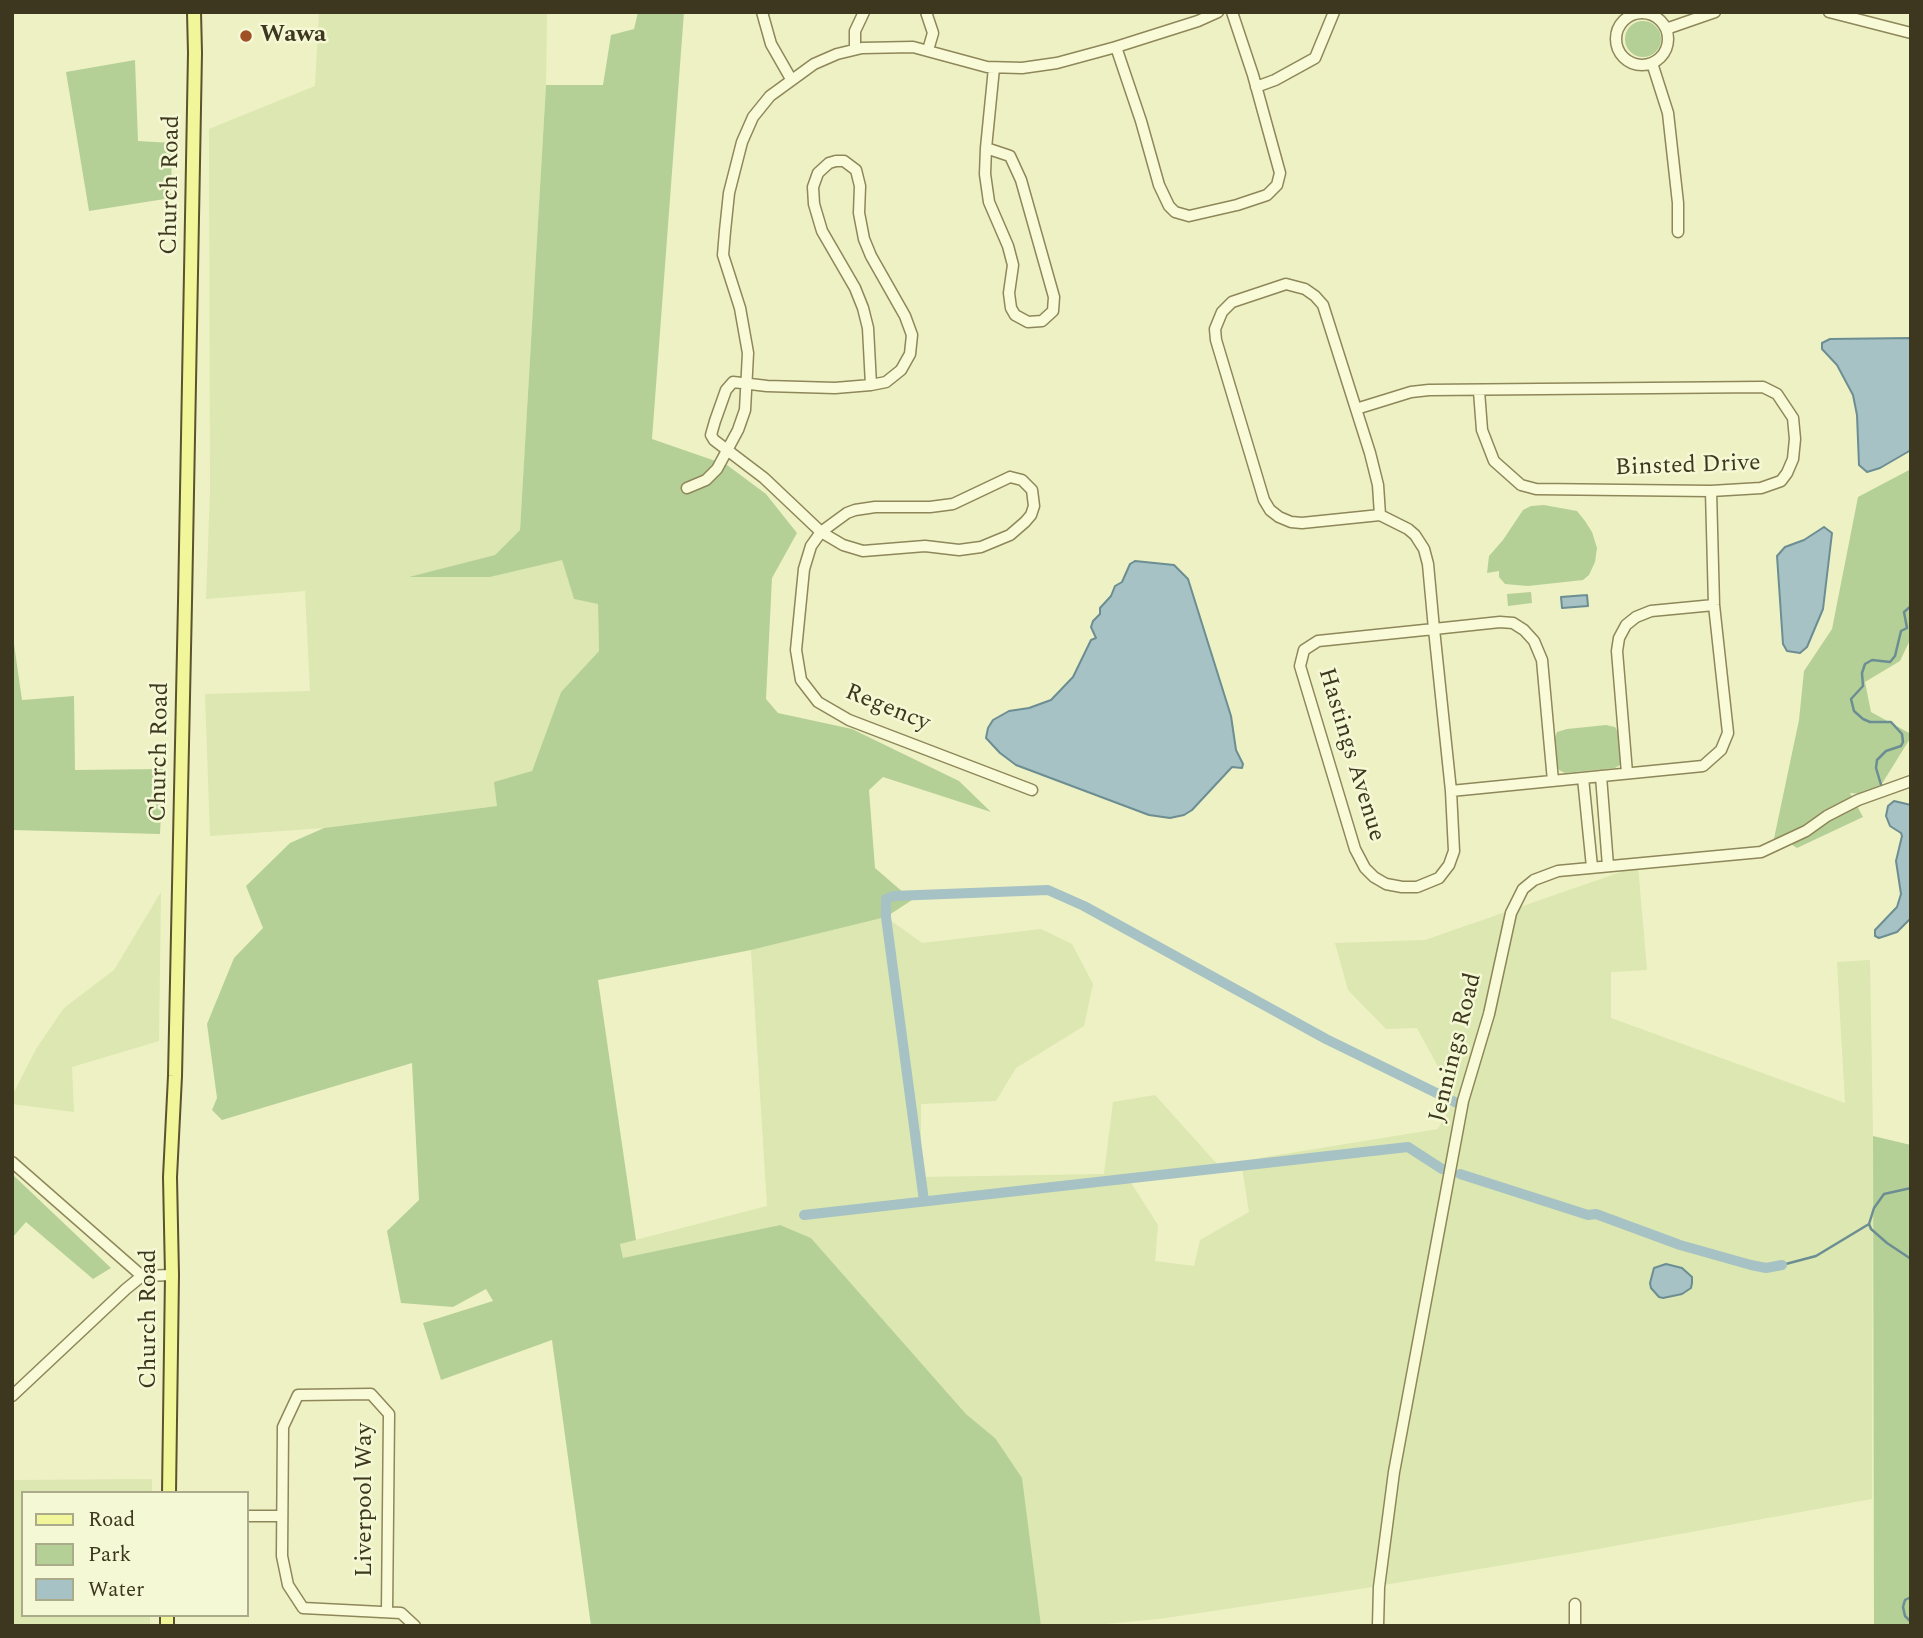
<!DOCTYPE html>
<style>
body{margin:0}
#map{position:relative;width:1923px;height:1638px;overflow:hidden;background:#eef1c4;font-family:Spectral,serif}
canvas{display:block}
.frame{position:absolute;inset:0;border:14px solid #3c371e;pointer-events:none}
.legend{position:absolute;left:21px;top:1491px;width:228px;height:126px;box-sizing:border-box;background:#f5f8d4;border:2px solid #abab8b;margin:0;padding:9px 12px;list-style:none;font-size:21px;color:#3c371e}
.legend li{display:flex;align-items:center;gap:14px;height:35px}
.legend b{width:35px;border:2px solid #abab8b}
</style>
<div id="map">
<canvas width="1923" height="1638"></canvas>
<div class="frame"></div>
<ul class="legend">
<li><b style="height:9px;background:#f1f69a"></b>Road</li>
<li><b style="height:19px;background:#b5d097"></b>Park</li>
<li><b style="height:19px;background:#a6c2c4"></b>Water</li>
</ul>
</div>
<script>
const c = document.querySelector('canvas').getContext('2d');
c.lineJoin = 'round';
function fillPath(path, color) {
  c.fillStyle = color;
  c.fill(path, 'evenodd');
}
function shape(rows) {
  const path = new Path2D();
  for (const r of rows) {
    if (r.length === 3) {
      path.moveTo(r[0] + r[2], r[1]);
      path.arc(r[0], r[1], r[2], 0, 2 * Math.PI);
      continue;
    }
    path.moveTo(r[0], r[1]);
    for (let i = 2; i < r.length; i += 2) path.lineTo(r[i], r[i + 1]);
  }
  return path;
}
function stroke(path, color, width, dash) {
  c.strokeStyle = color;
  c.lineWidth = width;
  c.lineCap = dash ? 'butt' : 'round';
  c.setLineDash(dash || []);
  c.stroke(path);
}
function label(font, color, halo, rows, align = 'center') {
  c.font = font + ' Spectral,serif';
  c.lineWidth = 5;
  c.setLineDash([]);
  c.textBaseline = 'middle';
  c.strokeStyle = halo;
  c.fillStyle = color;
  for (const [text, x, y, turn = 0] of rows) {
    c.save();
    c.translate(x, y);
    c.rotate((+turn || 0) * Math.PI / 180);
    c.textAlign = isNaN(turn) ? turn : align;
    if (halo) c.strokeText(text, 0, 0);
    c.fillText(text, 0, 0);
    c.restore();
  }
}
const farmland = shape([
 [319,12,547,12,546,85,520,530,495,555,413,577,490,577,562,559,574,599,598,603,599,651,561,692,532,771,497,806,324,828,210,836,205,694,310,691,305,591,206,599,210,492,209,129,315,86],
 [1638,866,1647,970,1611,972,1611,1018,1845,1103,1837,962,1870,960,1873,1136,1872,1499,1581,1552,1366,1588,1159,1619,1083,1626,1041,1626,995,1438,966,1414,811,1238,779,1225,623,1259,620,1244,767,1206,751,950,886,917,922,943,1041,929,1072,944,1093,984,1084,1026,1016,1068,996,1101,921,1104,921,1177,1104,1174,1113,1102,1155,1095,1218,1165,1128,1178,1158,1225,1155,1261,1194,1266,1200,1240,1249,1212,1241,1161,1438,1129,1455,1098,1417,1028,1386,1029,1348,990,1335,943,1425,940],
 [161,892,159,1041,72,1067,74,1112,12,1104,12,1096,36,1049,64,1008,114,970],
 [152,1479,152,1493,23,1493,23,1615,150,1615,150,1626,12,1626,12,1480]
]);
const green = shape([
 [638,12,684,12,652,439,727,465,766,494,797,533,772,578,766,699,778,713,852,729,959,781,991,812,883,777,869,790,875,868,912,900,886,917,751,950,598,980,636,1240,620,1244,623,1258,780,1225,811,1238,966,1414,995,1438,1022,1478,1041,1626,591,1626,552,1340,441,1380,423,1323,493,1301,486,1289,453,1307,401,1303,387,1231,419,1200,412,1063,222,1120,212,1110,217,1098,207,1024,234,958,263,928,246,886,290,843,324,828,497,806,494,782,532,771,561,692,599,651,598,604,574,599,562,560,490,577,409,577,495,555,520,530,546,85,603,85,611,35,634,29],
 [1643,39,18],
 [135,60,138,141,172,143,171,198,89,211,66,72],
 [1911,469,1911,638,1900,661,1865,682,1871,712,1911,734,1911,737,1875,795,1850,793,1863,817,1797,848,1786,841,1772,848,1799,720,1804,671,1832,629,1858,497],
 [1544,505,1577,511,1585,521,1592,532,1597,548,1595,562,1589,575,1583,580,1528,586,1505,584,1499,577,1499,571,1487,573,1489,556,1503,540,1523,510,1531,506],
 [1531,592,1532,603,1508,606,1507,594],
 [12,630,22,700,74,696,75,770,163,769,160,834,12,830],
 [1606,725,1615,727,1619,734,1622,759,1620,765,1615,768,1565,773,1559,770,1556,764,1554,741,1557,732,1567,729],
 [1873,1136,1911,1145,1911,1626,1874,1626],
 [12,1174,111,1268,93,1279,26,1222,12,1238]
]);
const water = shape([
 [1911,338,1911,450,1880,468,1867,472,1859,465,1857,415,1853,395,1837,365,1822,349,1822,343,1830,339,1911,338],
 [1824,527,1832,533,1823,609,1807,647,1800,653,1787,651,1783,644,1777,556,1785,547,1804,540,1824,527],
 [1135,561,1174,565,1188,579,1231,716,1236,750,1243,764,1242,768,1232,767,1192,810,1184,815,1170,818,1149,815,1016,765,1000,753,986,738,988,728,993,720,1009,711,1029,708,1051,700,1073,677,1091,640,1096,638,1091,627,1093,621,1100,614,1100,608,1111,596,1115,586,1122,582,1130,564,1135,561],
 [1587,595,1588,606,1562,608,1561,597,1587,595],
 [1894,801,1911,805,1911,918,1897,932,1879,938,1875,936,1875,930,1897,907,1901,894,1896,861,1902,836,1901,833,1890,826,1886,816,1888,806,1894,801],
 [1666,1264,1682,1268,1692,1277,1692,1283,1691,1288,1682,1294,1663,1298,1659,1297,1651,1288,1650,1283,1654,1268,1666,1264]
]);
const stream = shape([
 [1882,788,1876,768,1877,760,1886,751,1901,746,1903,742,1902,734,1891,722,1870,722,1863,719,1854,711,1851,699,1863,686,1862,673,1865,664,1872,660,1890,662,1895,656,1901,631,1907,628,1904,612,1911,606],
 [1442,1169,1460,1174],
 [1911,1188,1884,1194,1874,1208,1869,1224,1871,1229,1887,1243,1911,1259],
 [1782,1265,1816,1256,1869,1224],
 [1911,1597,1905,1600,1903,1607,1905,1616,1911,1622]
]);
const canal = shape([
 [1460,1174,1588,1215,1596,1214,1680,1245,1751,1265,1766,1268,1782,1265],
 [924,1201,886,917,886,899,893,896,1048,890,1084,906,1326,1039,1459,1104],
 [804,1215,1408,1147,1442,1169]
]);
const minor = shape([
 [762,12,771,44,791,79],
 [926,12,933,33,928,50],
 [1829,12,1911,33],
 [1642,39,26],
 [1666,29,1715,12],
 [1116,47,1141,121,1159,185,1169,206,1175,212,1189,216,1237,205,1267,195,1277,185,1280,173,1253,75,1232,12],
 [855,49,855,31,864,12],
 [1652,63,1668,113,1678,203,1678,232],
 [1256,87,1275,80,1315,58,1334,12],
 [986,148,1010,156,1021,180,1054,297,1053,311,1042,321,1028,322,1015,315,1011,308,1009,293,1013,265,1008,246,989,202,985,174,986,148],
 [986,148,994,68],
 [836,161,844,161,856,170,860,186,859,213,864,239,871,256,905,316,912,335,910,354,901,370,886,382,871,385,868,328,863,308,855,288,822,231,814,204,813,187,818,173,829,163,836,161],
 [871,385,835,388,767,386,733,382,726,390,715,421,711,435,714,440,764,478,821,532,811,546,804,569,796,650,801,680,818,702,849,720,1032,790],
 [1356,409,1411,392,1429,390,1763,387,1777,394,1793,418,1795,439,1793,459,1787,473,1781,481,1761,488,1711,491,1536,489,1521,485,1494,461,1482,430,1479,391],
 [1010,477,1022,480,1032,490,1034,506,1031,515,1025,522,1010,535,981,547,959,550,925,546,863,551,843,545,821,532,847,513,855,510,875,507,930,507,953,504,1010,477],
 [687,488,706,480,717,469,738,430,745,410,748,353,740,308,723,255,725,231,729,193,742,142,753,117,770,96,814,64,837,54,862,48,913,47,987,67,1022,68,1057,63,1116,47,1198,21,1218,12],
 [1380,515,1302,523,1291,522,1279,517,1270,510,1264,500,1216,340,1215,329,1222,312,1232,302,1286,284,1305,289,1315,296,1323,305,1370,453,1378,485,1380,515,1408,529,1415,535,1424,549,1428,564,1434,629,1500,622,1513,623,1524,630,1534,641,1542,660,1553,781],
 [1434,629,1451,791,1454,851,1449,865,1439,878,1417,887,1402,887,1386,884,1374,877,1365,868,1355,849,1300,666,1304,650,1318,641,1434,629],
 [1627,773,1617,651,1619,638,1626,625,1636,617,1651,611,1714,605],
 [1601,776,1608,866],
 [1583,778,1592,867],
 [1451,791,1703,766,1721,750,1728,733,1714,605,1711,491],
 [12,1162,142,1276],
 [12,1396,126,1289,142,1276,172,1275],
 [247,1516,281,1516],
 [387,1612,389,1414,371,1394,298,1395,283,1427,282,1556,288,1585,303,1608,401,1613,415,1626],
 [1378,1626,1379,1587,1394,1472,1463,1101,1489,1014,1511,913,1523,889,1534,880,1558,871,1761,852,1806,831,1827,816,1858,800,1911,781],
 [1575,1626,1575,1604]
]);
const major = shape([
 [169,1493,172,1275,170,1177,175,1076,185,602,195,53,194,12],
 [167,1626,167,1615]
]);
const markers = [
 [246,36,7,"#9f5125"]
];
const poiNames = [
 ["Wawa",260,36]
];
const streetNames = [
 ["Church Road",172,185,-89],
 ["Binsted Drive",1688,467,-2],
 ["Regency",887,709,22],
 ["Church Road",161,752,-89],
 ["Hastings Avenue",1350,755,73],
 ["Jennings Road",1457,1048,-76],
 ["Church Road",150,1319,-90],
 ["Liverpool Way",366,1500,-90]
];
fillPath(farmland, '#dce7b1');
fillPath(green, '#b5d097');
fillPath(water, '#a6c2c4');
stroke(water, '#6c8e93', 2);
stroke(stream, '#6c8e93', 2.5);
stroke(canal, '#a6c2c4', 10);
stroke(minor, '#8d8759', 13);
stroke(major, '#5a532d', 16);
stroke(minor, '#f9fbd8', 10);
stroke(major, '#f1f69a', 12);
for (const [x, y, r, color] of markers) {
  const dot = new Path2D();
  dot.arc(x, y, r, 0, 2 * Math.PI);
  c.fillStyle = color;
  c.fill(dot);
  stroke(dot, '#f5f8d4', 2.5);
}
label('bold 24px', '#3c371e', '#f5f8d4', poiNames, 'left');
label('24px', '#3c371e', '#f5f8d4', streetNames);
</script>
